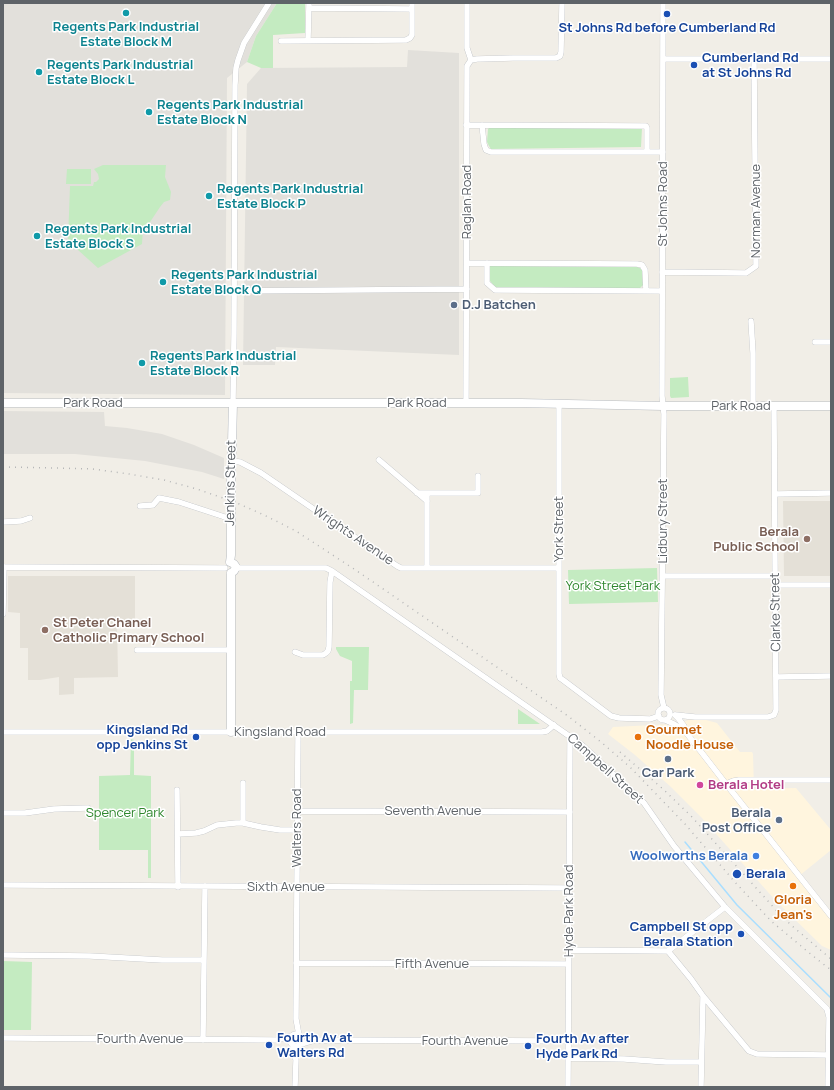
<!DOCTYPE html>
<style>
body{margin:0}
#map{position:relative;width:834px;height:1090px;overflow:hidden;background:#f1eee7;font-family:Manrope,sans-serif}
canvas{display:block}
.frame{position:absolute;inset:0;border:4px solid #5e6368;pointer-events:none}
</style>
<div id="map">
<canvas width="834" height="1090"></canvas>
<div class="frame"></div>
</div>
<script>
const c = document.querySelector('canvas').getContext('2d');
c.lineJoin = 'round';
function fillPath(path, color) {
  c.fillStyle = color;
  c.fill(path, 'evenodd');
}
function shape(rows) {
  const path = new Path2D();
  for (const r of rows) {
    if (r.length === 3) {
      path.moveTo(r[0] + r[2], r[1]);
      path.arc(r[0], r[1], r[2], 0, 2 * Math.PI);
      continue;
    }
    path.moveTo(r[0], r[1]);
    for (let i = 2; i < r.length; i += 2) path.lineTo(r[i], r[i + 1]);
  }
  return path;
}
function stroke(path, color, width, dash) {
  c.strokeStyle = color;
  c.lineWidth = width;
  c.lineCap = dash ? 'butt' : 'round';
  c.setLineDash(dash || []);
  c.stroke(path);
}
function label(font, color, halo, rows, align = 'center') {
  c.font = font + ' Manrope,sans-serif';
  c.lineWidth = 3;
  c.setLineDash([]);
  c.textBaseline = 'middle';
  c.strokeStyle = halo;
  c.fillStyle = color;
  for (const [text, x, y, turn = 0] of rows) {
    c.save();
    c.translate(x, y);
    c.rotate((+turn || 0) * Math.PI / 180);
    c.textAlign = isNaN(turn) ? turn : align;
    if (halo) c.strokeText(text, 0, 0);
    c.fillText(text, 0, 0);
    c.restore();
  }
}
const commercial = shape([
 [695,717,717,723,740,752,752,752,753,754,754,789,796,788,831,830,831,850,799,876,831,916,831,950,822,946,776,901,701,817,671,787,635,755,608,734,613,727,674,724,686,721]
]);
const industrial = shape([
 [3,3,277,3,256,36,247,62,227,78,225,395,3,393],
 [408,50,459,53,459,355,276,347,275,365,243,365,247,84,261,68,407,67],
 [3,411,104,412,105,426,127,428,162,434,194,445,224,458,224,479,202,472,145,461,75,454,3,454]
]);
const education = shape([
 [783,501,831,501,831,576,784,576],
 [8,576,135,576,135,620,117,620,118,677,74,678,74,694,59,695,59,677,40,680,28,680,28,648,20,648,20,613,8,612]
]);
const green = shape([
 [277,3,305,3,305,33,273,35,273,68,261,68,247,62,256,36],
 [490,127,642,128,641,147,491,149,489,146,487,142,488,129],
 [103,165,166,165,165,177,171,192,170,200,164,202,160,207,148,225,143,228,142,244,98,268,68,241,70,186,93,186,94,182,96,182,99,179,98,174,94,169],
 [67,169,91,169,91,184,66,184],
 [490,266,637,267,640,268,642,270,643,285,640,288,496,288,490,281],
 [688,377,689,397,671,398,670,396,670,378],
 [657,568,658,602,569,604,568,570],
 [336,647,369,647,368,690,354,690,353,723,350,724,350,681,352,681,352,661,340,656,336,649],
 [518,709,540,724,518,724],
 [131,739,134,740,134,775,151,776,151,878,148,878,148,850,99,850,99,776,130,775],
 [3,961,32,962,31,1030,3,1030]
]);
const stream = shape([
 [685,842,737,905,831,998]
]);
const street = shape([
 [663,3,662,396,664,414,661,695,664,708],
 [309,8,412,9],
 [308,40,309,3],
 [281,41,406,40,410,38,412,35,412,3],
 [663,59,831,59],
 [471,60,477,59,513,58,556,58,560,56,561,52,562,3],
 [466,125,646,126,647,128,647,151],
 [482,125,484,144,486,150,491,152,663,152],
 [467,263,637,264,642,265,645,270,646,291],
 [487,263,487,283,495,290,662,291],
 [662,272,746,273,756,266,754,60],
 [234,291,467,289],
 [751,321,753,353,753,406],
 [815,342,831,342],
 [233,403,234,334,235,85,236,68,238,60,244,43,269,3],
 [466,403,467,66,471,60,467,48,467,3],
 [559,404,559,674,560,678,563,680,611,716,619,718,650,719,659,716],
 [379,460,427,501],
 [231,461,240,462,261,473,397,566,401,568,559,568],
 [417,493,478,493,478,476],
 [427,493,427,568],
 [775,494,831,493],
 [140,506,153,505,159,498,179,502,231,519],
 [3,522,21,521,30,518],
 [3,567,225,568],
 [236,568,326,568,332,571,582,745,644,803,674,846,725,907,827,1009,829,1017,828,1087],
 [663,576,775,576],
 [775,585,831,585],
 [3,614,4,567],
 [137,650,230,650],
 [295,652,303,655,323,655,326,653,328,651,329,647,330,582,332,571],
 [776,677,831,676],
 [664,714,6],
 [675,715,678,718,684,726,685,731],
 [676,715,695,717,768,717,774,715,776,710,774,406],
 [665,720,674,724,685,731,726,784,831,916],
 [3,732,542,732,547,731,554,725],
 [298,732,296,1019,299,1035],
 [243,783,243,823],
 [726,784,733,781,739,780,831,780],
 [177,790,178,887],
 [297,811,570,812],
 [3,813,25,813,54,809,88,808],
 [178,834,196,833,204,831,217,825,236,823,243,823,261,827,280,830,297,830],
 [3,885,569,888],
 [568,950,668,951,725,907],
 [668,951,691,979,703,996,749,1051,757,1054,829,1055],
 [3,955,90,956,162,960,204,960],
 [296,963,568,964],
 [296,1040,6],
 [3,1038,277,1040,291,1036],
 [203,1040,205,886],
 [301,1044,315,1040,568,1041],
 [293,1046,296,1060,295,1087],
 [568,1058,624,1059,666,1062,701,1062],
 [568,1087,570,736],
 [701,1087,703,996]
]);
const secondary = shape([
 [3,403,521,403,663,406,831,406],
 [231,484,233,403],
 [230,562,231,555,231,510],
 [230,562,234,564,236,567,234,571,231,573],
 [231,732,231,573]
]);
const rail = shape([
 [3,467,56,468,93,469,129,474,164,480,197,489,237,503,264,515,296,531,357,571,568,716,601,742,630,767,657,795,685,824,734,881,771,921,813,956,831,970],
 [620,752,663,789,692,817,776,910,791,925,831,959]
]);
const secondaryBridge = shape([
 [231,510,231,484]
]);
const markers = [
 [126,13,4,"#0f9aa8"],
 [667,14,4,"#1a4fb4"],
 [694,65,4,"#1a4fb4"],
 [39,72,4,"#0f9aa8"],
 [149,112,4,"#0f9aa8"],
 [209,196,4,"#0f9aa8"],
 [37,236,4,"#0f9aa8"],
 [163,282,4,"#0f9aa8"],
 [454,305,4,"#5c6f8a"],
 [142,363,4,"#0f9aa8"],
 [807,539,4,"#8d6e63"],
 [45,630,4,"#8d6e63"],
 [196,737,4,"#1a4fb4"],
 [638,737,4,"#e8710a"],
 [668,759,4,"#5c6f8a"],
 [700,785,4,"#d1479c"],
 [779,820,4,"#5c6f8a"],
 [756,856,4,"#3f7fe0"],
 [737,874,5,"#1a4fb4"],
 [793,886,4,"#e8710a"],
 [741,934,4,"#1a4fb4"],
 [269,1045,4,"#1a4fb4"],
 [528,1046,4,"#1a4fb4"]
];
const cultureNames = [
 ["Regents Park Industrial",126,27,"center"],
 ["Estate Block M",126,42,"center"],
 ["Regents Park Industrial",47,65],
 ["Estate Block L",47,80],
 ["Regents Park Industrial",157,105],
 ["Estate Block N",157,120],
 ["Regents Park Industrial",217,189],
 ["Estate Block P",217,204],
 ["Regents Park Industrial",45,229],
 ["Estate Block S",45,244],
 ["Regents Park Industrial",171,275],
 ["Estate Block Q",171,290],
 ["Regents Park Industrial",150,356],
 ["Estate Block R",150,371]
];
const transitNames = [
 ["St Johns Rd before Cumberland Rd",667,28,"center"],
 ["Cumberland Rd",702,58],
 ["at St Johns Rd",702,73],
 ["Kingsland Rd",188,730,"right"],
 ["opp Jenkins St",188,745,"right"],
 ["Berala",746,874],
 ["Campbell St opp",733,927,"right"],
 ["Berala Station",733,942,"right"],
 ["Fourth Av at",277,1038],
 ["Walters Rd",277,1053],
 ["Fourth Av after",536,1039],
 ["Hyde Park Rd",536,1054]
];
const streetNames = [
 ["Raglan Road",467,202,-90],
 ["St Johns Road",663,204,-90],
 ["Norman Avenue",756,211,-90],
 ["Park Road",93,403],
 ["Park Road",417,403],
 ["Park Road",741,406],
 ["Jenkins Street",231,483,-89],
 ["Lidbury Street",663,521,-90],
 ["York Street",559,529,-90],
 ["Wrights Avenue",353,536,34],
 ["Clarke Street",776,612,-91],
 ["Kingsland Road",280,732],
 ["Campbell Street",605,769,42],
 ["Seventh Avenue",433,811],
 ["Walters Road",297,828,-90],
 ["Sixth Avenue",286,887],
 ["Hyde Park Road",569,911,-90],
 ["Fifth Avenue",432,964],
 ["Fourth Avenue",140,1039],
 ["Fourth Avenue",465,1041]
];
const serviceNames = [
 ["D.J Batchen",462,305],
 ["Car Park",668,773,"center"],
 ["Berala",771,813,"right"],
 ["Post Office",771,828,"right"]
];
const educationNames = [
 ["Berala",799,532],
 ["Public School",799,547],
 ["St Peter Chanel",53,623,"left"],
 ["Catholic Primary School",53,638,"left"]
];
const parkNames = [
 ["York Street Park",613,586],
 ["Spencer Park",125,813]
];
const foodNames = [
 ["Gourmet",646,730],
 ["Noodle House",646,745],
 ["Gloria",793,900,"center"],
 ["Jean's",793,915,"center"]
];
const hotelNames = [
 ["Berala Hotel",708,785]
];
const shopNames = [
 ["Woolworths Berala",748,856]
];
fillPath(commercial, '#fff5de');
fillPath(industrial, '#e2e0db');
fillPath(education, '#e4e0d7');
fillPath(green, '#c4ebc1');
stroke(stream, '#a9deff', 1.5);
stroke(street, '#b7babe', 6);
stroke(secondary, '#b8bcc1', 9);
stroke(street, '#fff', 5.5);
stroke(secondary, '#fff', 8);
stroke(rail, '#b5b6b7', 1.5, [1, 5]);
stroke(secondaryBridge, '#b8bcc1', 9, []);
stroke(secondaryBridge, '#fff', 8);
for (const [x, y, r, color] of markers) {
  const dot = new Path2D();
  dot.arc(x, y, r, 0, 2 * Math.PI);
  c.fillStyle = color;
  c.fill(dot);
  stroke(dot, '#fff', 1.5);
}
label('bold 13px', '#0d838f', '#fff', cultureNames, 'left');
label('bold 13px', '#164399', '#fff', transitNames, 'left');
label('13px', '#5e6368', '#fff', streetNames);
label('bold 13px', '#4e5e75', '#fff', serviceNames, 'left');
label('bold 13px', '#785e54', '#fff', educationNames, 'right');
label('13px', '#2f872e', '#fff', parkNames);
label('bold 13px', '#c56008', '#fff', foodNames, 'left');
label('bold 13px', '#b23c85', '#fff', hotelNames, 'left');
label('bold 13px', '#366cbe', '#fff', shopNames, 'right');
</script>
